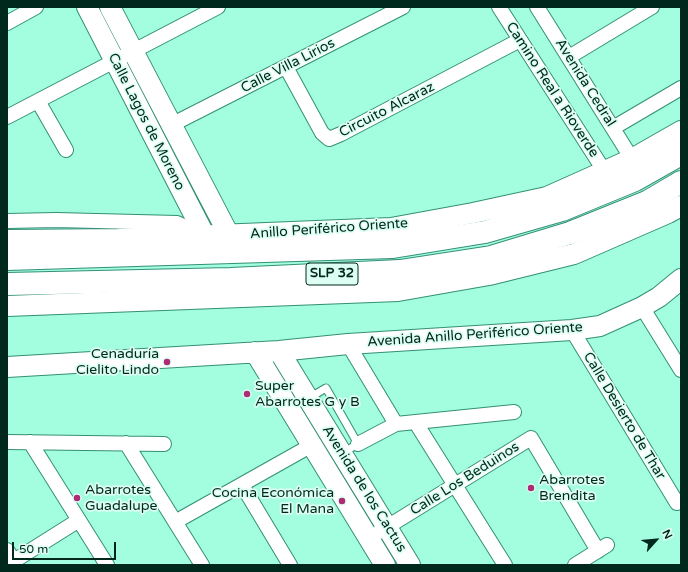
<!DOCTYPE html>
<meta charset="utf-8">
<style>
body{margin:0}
#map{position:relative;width:688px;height:572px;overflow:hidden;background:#a3fddf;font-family:"Varela Round",sans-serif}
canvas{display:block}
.frame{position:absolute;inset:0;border:8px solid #00281d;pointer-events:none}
.north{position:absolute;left:636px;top:520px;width:40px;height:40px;-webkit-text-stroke:3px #ddfef2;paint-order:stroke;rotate:63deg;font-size:11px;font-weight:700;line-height:16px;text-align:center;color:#00281d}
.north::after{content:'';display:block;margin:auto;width:14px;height:18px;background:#00281d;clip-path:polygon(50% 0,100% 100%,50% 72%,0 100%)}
.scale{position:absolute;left:12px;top:542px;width:104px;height:18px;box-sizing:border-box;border:2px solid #00281d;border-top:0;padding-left:5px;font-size:12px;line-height:14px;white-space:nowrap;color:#00281d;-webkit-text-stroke:3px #ddfef2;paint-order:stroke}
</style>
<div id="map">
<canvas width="688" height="572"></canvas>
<div class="frame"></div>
<div class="north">N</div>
<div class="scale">50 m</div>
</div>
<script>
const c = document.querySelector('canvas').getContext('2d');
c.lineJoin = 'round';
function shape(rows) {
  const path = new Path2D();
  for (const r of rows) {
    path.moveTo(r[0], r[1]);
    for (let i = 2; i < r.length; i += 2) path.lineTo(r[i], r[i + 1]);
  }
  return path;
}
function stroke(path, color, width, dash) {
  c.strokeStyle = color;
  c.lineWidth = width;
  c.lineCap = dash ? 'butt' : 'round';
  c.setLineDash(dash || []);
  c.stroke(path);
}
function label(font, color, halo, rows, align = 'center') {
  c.font = font + ' "Varela Round",sans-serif';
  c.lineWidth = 3.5;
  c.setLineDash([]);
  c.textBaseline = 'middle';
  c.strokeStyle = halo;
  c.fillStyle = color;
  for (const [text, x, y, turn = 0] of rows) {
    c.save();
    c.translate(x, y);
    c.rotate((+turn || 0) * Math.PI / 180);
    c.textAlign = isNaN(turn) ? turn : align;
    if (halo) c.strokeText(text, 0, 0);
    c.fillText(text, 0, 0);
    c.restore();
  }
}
const lane = shape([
 [309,398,326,388,358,444,342,453]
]);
const street = shape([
 [499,7,605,172],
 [537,7,632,159],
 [7,23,36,7],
 [569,57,652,7],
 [286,67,322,133,329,139,341,134,520,40],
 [38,101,66,150],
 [7,117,218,7],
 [173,124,403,7],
 [613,128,681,88],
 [7,221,56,220,177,223,201,234],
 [642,307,681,370],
 [572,330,677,503],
 [348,344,396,424],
 [416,423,505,565],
 [7,442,164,444],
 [30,442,107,565],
 [126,443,202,565],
 [358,444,396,424,514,412],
 [242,485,290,565],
 [175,522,312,445],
 [379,532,531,438,598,551],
 [7,550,14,561,79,520],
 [575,565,607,545]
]);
const secondary = shape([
 [87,7,205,236],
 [110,7,229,235],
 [7,240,118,239,391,228,473,213,547,197,632,159,681,131],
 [7,306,398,291,489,275,574,254,668,213,681,206],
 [279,351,410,565],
 [255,352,385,565],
 [7,367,279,351,348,344,572,330,600,326,642,307,659,297,681,279]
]);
const highway = shape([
 [7,259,393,247,485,232,562,210,635,180,681,154],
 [7,284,231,279,400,271,491,257,570,233,647,202,681,182]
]);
const markers = [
 [167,362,4,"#ad2a74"],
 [247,394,4,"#ad2a74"],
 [531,488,4,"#ad2a74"],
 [77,498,4,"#ad2a74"],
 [342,501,4,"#ad2a74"]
];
const shields = [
 [332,274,52]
];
const shieldNames = [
 ["SLP 32",332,274]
];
const streetNames = [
 ["Calle Villa Lirios",288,66,-27],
 ["Avenida Cedral",585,83,58],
 ["Camino Real a Rioverde",552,90,57],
 ["Circuito Alcaraz",387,110,-27],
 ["Calle Lagos de Moreno",146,122,63],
 ["Anillo Periférico Oriente",329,229,-4],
 ["Avenida Anillo Periférico Oriente",475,335,-4],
 ["Calle Desierto de Thar",624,416,59],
 ["Calle Los Beduinos",465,479,-32],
 ["Avenida de los Cactus",364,489,58]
];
const poiNames = [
 ["Cenaduría",159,354,"right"],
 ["Cielito Lindo",159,370,"right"],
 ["Super",255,386],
 ["Abarrotes G y B",255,402],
 ["Abarrotes",539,480],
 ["Brendita",539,496],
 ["Abarrotes",85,490],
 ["Guadalupe",85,506],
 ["Cocina Económica",334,493,"right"],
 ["El Mana",334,509,"right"]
];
stroke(lane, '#339076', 9);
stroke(street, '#339076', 16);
stroke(secondary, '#339076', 22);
stroke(highway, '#339076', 24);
stroke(lane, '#fff', 7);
stroke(street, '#fff', 14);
stroke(secondary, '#fff', 20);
stroke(highway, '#fff', 22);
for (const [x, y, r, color] of markers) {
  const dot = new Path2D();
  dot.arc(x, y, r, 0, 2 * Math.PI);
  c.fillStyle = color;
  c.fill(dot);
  stroke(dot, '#ddfef2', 1.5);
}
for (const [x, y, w] of shields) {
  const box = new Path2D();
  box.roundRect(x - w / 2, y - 11, w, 22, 3);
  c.fillStyle = '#ddfef2';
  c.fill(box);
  stroke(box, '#00281d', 1);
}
label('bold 13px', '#00281d', null, shieldNames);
label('14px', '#00281d', '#ddfef2', streetNames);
label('14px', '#00281d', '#ddfef2', poiNames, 'left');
</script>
